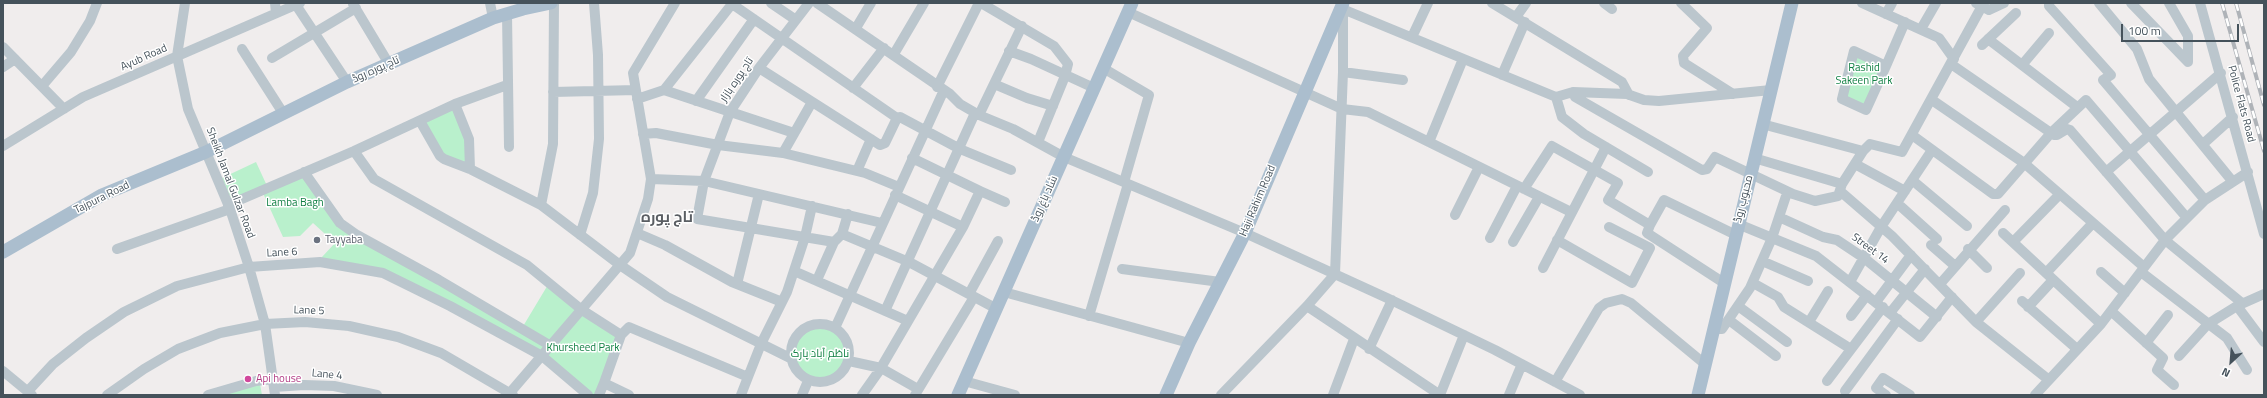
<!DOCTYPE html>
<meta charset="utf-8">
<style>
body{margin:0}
#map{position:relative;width:2267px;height:398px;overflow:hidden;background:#f0eded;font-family:"Titillium Web",sans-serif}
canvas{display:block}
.frame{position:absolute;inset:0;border:4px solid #45525b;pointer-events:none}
.north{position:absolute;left:2211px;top:342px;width:40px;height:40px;-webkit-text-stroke:3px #fff;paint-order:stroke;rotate:206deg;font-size:11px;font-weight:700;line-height:16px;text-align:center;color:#45525b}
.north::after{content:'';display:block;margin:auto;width:14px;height:18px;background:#45525b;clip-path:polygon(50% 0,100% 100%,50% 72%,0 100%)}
.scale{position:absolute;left:2121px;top:24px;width:118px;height:18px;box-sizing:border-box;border:2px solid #45525b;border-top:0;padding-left:5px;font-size:12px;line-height:14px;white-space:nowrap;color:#45525b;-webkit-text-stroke:3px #fff;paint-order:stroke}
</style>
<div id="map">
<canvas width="2267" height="398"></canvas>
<div class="frame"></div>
<div class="north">N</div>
<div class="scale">100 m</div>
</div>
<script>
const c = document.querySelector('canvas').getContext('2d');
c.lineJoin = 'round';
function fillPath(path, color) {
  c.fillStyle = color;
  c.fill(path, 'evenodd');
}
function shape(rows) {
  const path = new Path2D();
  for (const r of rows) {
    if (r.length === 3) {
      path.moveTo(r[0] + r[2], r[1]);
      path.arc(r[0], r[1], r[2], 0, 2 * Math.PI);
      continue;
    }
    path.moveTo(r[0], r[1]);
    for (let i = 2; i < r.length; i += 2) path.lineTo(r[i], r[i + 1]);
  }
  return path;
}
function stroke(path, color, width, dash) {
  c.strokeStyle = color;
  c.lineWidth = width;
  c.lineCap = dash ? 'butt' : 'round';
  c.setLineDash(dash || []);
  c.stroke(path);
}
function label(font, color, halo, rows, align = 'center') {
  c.font = font + ' "Titillium Web",Cairo,sans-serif';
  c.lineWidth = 3;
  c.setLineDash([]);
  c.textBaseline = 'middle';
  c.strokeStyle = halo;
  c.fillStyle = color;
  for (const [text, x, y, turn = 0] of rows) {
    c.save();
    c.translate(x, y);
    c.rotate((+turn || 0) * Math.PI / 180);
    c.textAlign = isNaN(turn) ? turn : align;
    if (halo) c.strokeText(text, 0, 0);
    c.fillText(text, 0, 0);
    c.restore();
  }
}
const green = shape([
 [1854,51,1886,66,1866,110,1842,99],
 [455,104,469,139,470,169,444,159,420,121],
 [256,162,268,188,304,172,340,223,522,328,549,283,621,335,599,395,588,395,542,356,383,273,320,262,322,257,335,243,313,223,300,236,283,237,262,191,233,203,222,178],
 [820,353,29],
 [260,384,262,395,217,395]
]);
const minor = shape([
 [185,3,177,56,188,109,230,209,249,267,265,324,275,395],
 [275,3,276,13],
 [490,3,493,18],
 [771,3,796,20],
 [809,3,759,68,730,112,704,181,697,219,834,242],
 [817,3,950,94,960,104,979,115,1013,129,1064,157,1245,233,1387,298,1495,350,1580,395],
 [981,3,1054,46,1068,64,1065,76,1038,142],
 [1492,3,1622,82,1629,95],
 [1604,3,1612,9],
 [1681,3,1707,28,1683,56,1684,63,1733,94],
 [1862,3,1939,38,1954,59],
 [1976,3,1989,10,2004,3],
 [2049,3,2049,6,2111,75,2103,80,2205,200],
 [2099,3,2137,49,2149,79,2233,182],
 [2131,3,2188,62],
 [2169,3,2188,36,2188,62],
 [2200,3,2264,234],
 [353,4,389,64],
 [296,5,347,82],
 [1345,10,1556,97,1573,92,1627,94,1644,100,1659,101,1771,90],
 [1128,12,1342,109,1368,112,1571,212],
 [507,14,509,147],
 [1886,14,1892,3],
 [1516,17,1526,3],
 [856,28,871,3],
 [1921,29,1936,3],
 [1412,37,1428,3],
 [1988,39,2077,107],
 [1982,45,2016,13],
 [3,47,64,109],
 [242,49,283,113],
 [1009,51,1031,59,1094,88],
 [894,54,924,3],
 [272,58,356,8],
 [1951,64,2054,135,2057,135,2067,129,2070,130,2165,240,2242,303],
 [2022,65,2049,33],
 [1886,66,1854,51,1842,99,1866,110,1886,66,1905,22],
 [3,67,15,59],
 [759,68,880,145,885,143,897,118,900,117,960,149,1011,170],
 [1103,68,1149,95,1124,182],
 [1343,72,1403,80],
 [1502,75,1525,22],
 [994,84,1027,98,1053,106],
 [42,86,71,52,90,21,97,3],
 [937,87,979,3],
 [853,88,884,48],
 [664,90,794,133],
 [553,92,636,90],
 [1573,92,1575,97,1702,170,1707,169,1715,157,1793,194,1815,201,1838,196,1842,184],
 [1556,97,1562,117,1584,134,1648,172],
 [637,99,664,90,732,4,897,118],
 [1932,100,2024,163,2144,267],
 [696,101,754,19],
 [455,104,469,139,470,169],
 [979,115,1022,26],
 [420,121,440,156,444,159,470,169,541,205,620,265,667,297,790,358],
 [1762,124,1863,151,1870,144,1902,152,1982,6],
 [643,134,656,133,718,145,783,153,865,173,899,187],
 [1912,135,1993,194,1998,194,2051,133,2086,100,2187,218],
 [1429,142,1463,59],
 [2203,144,2233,117],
 [3,146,83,97,300,3],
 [354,151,374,179,527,265,582,310,621,335,629,327,748,377,741,395],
 [783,153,812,102],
 [1754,158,1842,184,1863,151],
 [1855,164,1905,191],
 [857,171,871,139],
 [304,172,340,223,357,235,439,280,551,346],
 [2106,172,2221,73],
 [651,179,704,181,882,223],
 [1912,180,1967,226],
 [1524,189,1552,146,1618,183,1608,200,1650,225,1647,233,1724,283],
 [980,191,1005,202],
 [1840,191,1892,236,1976,322,2020,273],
 [895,195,963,227],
 [1897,203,1937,239],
 [228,205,354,151,455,104,507,85],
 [541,205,553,144,554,3],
 [1455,215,1479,167],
 [1779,217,1823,237,1837,240,1864,258,1937,317],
 [1738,224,1816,256,1920,337,1952,297],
 [1650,225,1664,200,1736,235],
 [637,233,665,245,732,282,782,302],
 [2003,233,2101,324],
 [842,234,909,262,997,309],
 [580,235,593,193,599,139,598,55,594,3],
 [1490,238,1517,186],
 [1557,240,1632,283,1650,248,1609,227],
 [1513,242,1539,197],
 [2013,242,2059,195],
 [1931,245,1955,266],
 [117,249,230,209],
 [1968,249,1987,268],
 [1762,261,1808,281],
 [1543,268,1606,147],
 [1122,269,1220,282],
 [794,271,908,321],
 [2101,272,2125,293],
 [2141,272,2227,338,2247,370],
 [2046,273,2092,224],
 [817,280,834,242,842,234,848,214],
 [1850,282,1881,227,1932,150],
 [1753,283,1778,297,1784,307,1851,349],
 [737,284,759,194],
 [1940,284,2005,210],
 [1004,292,1189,343],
 [969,294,998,241],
 [2022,301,2077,349],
 [1876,302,1911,255],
 [1307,306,1440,395],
 [1738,306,1787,342],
 [2237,306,2264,342],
 [2028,307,2053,280],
 [885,311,975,113],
 [2111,311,2163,358,2157,370,2174,385],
 [1890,313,1925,269],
 [1089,316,1128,184],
 [1851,316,1867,295],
 [1729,320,1776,356],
 [1809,322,1828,291],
 [1976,322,2049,380],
 [820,353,29],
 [835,328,944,90],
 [1713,329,1722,329,1750,288,1772,238,1786,196],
 [2146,343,2168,315],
 [1369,349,1392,300],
 [2179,356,2208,324,2237,306,2264,294],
 [849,361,881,368,918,389],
 [3,371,32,395],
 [748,377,761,344,787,292,805,237,812,206],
 [964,381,1015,395],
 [1827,381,1883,307],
 [1555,382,1599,308,1606,303,1622,299,1631,303,1706,365],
 [604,383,621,335],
 [274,387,304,385,334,386,377,395],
 [28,391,53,364,86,338,124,312,177,286,249,267,320,262,383,273,450,306,542,356,588,395],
 [1845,391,1898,319],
 [107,395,144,369,178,349,220,333,265,324,305,322,349,326,398,337,441,353,513,395],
 [208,395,256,381,273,379],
 [508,395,630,253,648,199,651,179,633,73,675,3],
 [599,395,604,383,629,395],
 [802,395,808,381],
 [862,395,879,371,963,227,980,191,912,158],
 [915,395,974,297],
 [1221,395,1307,306,1335,274,1343,72,1343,5],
 [1333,395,1354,339],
 [1440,395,1464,335],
 [1509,395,1522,364],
 [1886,395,1876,388,1883,378,1910,395],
 [2035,395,2101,324,2165,240,2205,200,2248,172]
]);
const major = shape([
 [3,252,102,195,206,152,347,82,493,18,523,9,551,3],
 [958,395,1132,3],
 [1166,395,1189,343,1245,233,1343,3],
 [1698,395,1792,3]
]);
const rail = shape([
 [2222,3,2264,151],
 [2236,3,2264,105]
]);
const markers = [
 [317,240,4,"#6b7280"],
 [248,379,4,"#d1479c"]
];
const streetNames = [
 ["Ayub Road",144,58,-24],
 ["تاج پورہ روڈ",376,70,-24],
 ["تاج پورہ بازار",737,80,-56],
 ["Police Flats Road",2241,104,75],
 ["Sheikh Jamal Gulzar Road",230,183,69],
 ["Tajpura Road",102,198,-26],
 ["شاد باغ روڈ",1045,199,-66],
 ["محبوب روڈ",1744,199,-76],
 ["Haji Rahim Road",1258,201,-67],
 ["Street 14",1870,249,36],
 ["Lane 6",282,253,-3],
 ["Lane 5",309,311,2],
 ["Lane 4",327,375,5]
];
const parkNames = [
 ["Rashid",1864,68],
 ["Sakeen Park",1864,81],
 ["Lamba Bagh",295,203],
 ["Khursheed Park",583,348],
 ["ناظم آباد پارک",820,354]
];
const worshipNames = [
 ["Tayyaba",325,240]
];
const hotelNames = [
 ["Api house",256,379]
];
const districtNames = [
 ["تاج پورہ",667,218]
];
fillPath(green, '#b9f0cc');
stroke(minor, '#bbc6cd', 10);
stroke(major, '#abbece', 13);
stroke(rail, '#afb3b8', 4);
stroke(rail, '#fff', 2.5, [8]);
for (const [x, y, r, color] of markers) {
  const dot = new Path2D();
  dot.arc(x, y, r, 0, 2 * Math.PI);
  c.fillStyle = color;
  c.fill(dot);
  stroke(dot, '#fff', 1.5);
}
label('11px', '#45525b', '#fff', streetNames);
label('11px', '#128044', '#fff', parkNames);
label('11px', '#5b616d', '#fff', worshipNames, 'left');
label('11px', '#b23c85', '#fff', hotelNames, 'left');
label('bold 15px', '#5a5e63', '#fff', districtNames);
</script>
